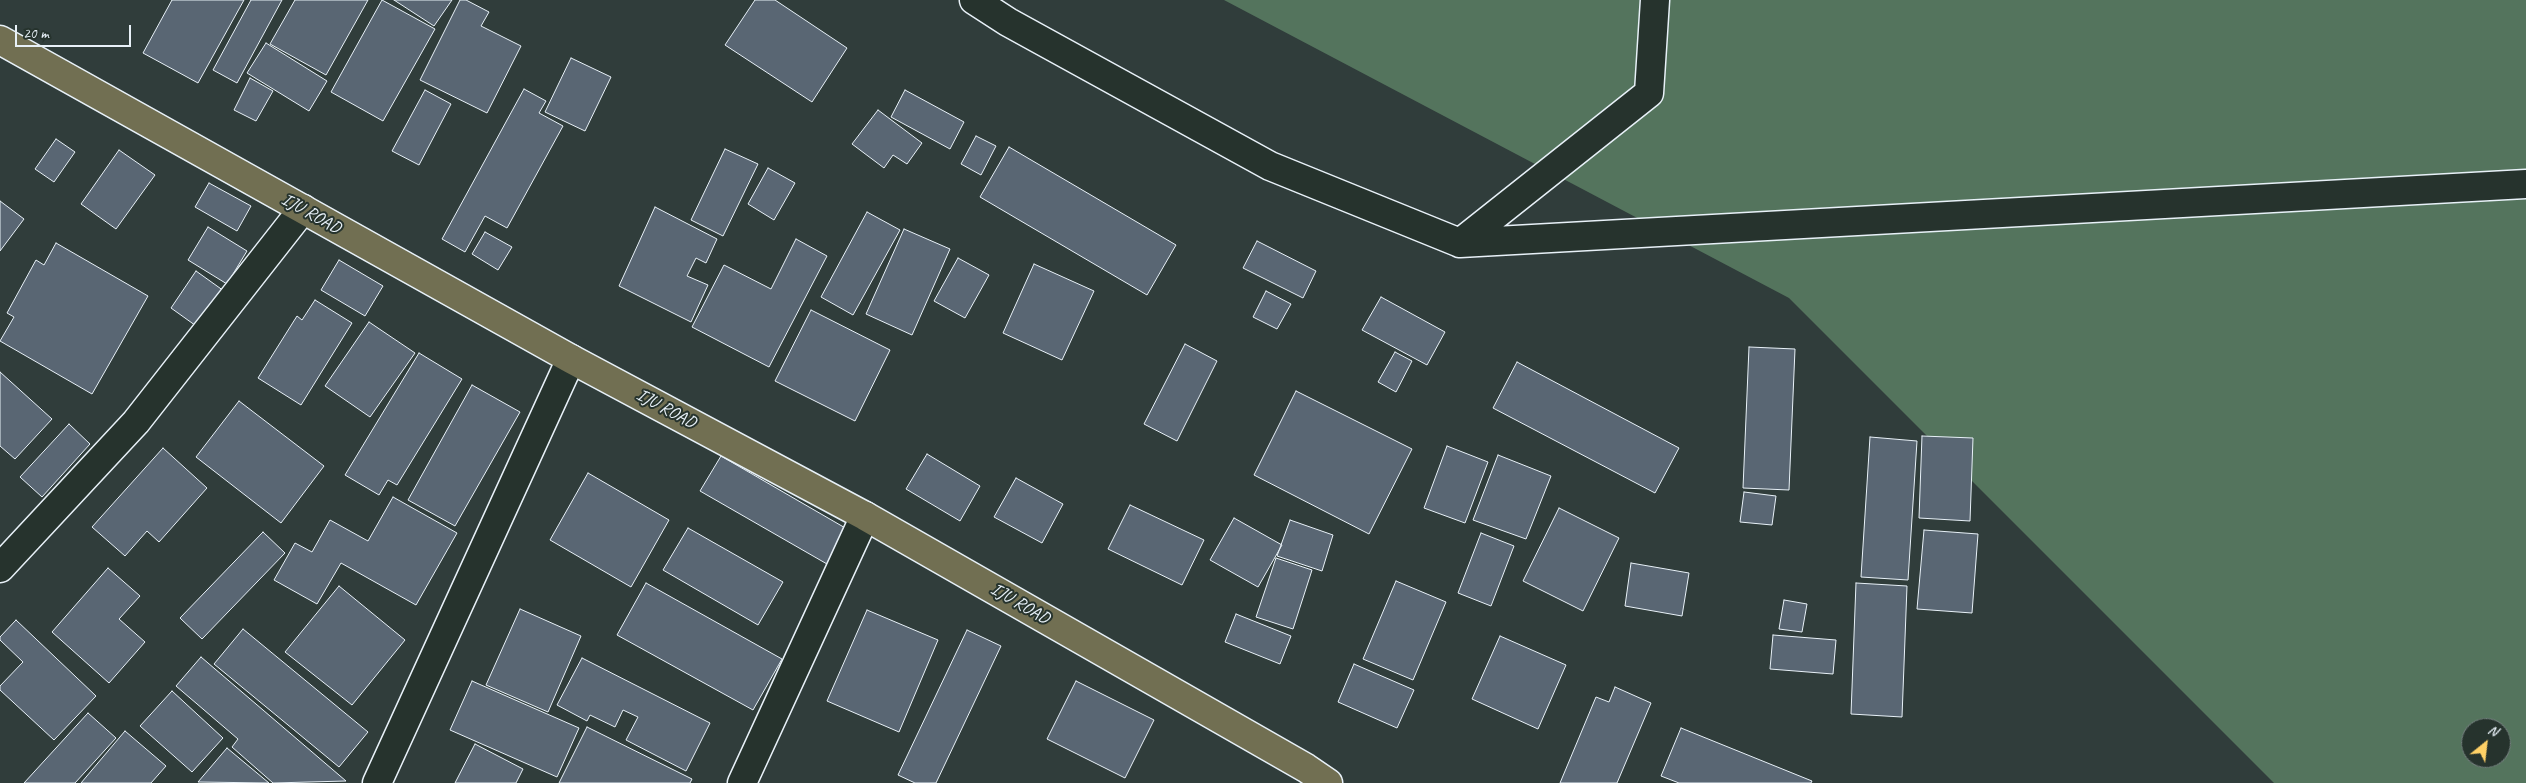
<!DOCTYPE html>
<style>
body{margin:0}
#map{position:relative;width:2526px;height:783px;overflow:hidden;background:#303d3b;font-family:Caveat,sans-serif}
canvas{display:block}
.north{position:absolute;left:2461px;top:718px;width:50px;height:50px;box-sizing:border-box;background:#26332d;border:1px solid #747f7e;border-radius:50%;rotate:29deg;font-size:14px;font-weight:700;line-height:20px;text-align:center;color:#e8f1f8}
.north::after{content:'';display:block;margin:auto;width:18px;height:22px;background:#ffd166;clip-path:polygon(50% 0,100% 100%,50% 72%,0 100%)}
.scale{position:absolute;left:15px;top:25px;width:116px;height:22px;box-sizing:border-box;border:2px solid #e8f1f8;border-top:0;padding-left:6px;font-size:15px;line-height:18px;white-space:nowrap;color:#e8f1f8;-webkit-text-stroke:4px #26332d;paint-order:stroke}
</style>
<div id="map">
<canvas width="2526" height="783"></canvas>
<div class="north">N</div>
<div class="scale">20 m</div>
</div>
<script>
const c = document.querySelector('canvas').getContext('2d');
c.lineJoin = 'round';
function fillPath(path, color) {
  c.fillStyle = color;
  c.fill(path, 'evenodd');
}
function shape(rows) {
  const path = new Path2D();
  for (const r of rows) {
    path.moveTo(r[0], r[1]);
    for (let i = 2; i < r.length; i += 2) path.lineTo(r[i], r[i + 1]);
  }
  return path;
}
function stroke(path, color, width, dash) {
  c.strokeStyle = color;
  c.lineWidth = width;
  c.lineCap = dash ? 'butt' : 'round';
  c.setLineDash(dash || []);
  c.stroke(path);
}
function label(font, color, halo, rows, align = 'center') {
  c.font = font + ' Caveat,sans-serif';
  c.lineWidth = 4;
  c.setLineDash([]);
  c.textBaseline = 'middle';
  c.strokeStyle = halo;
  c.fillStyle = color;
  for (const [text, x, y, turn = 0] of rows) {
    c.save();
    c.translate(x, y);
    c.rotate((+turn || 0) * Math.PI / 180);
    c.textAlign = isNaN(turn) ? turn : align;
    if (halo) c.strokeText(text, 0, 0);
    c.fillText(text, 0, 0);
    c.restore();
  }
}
const green = shape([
 [1224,0,2526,0,2526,783,2274,783,1789,298],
 [2471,728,2501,728,2501,758,2471,758]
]);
const building = shape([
 [172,0,244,0,198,83,143,53,172,0],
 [251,0,282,0,237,83,213,70,251,0],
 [295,0,368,0,326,75,270,44,295,0],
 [382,0,435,29,383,121,331,92,382,0],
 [394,0,452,0,434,26,394,0],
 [460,0,466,0,489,12,481,26,521,46,487,113,420,80,460,0],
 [755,0,775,0,847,48,812,102,725,45,755,0],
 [266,43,327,81,309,111,247,73,266,43],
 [571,58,611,77,585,131,545,112,571,58],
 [250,78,273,91,256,121,234,110,250,78],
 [524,89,546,101,539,113,563,126,507,228,485,216,465,252,442,239,524,89],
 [425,90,451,104,419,165,392,151,425,90],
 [905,90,964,122,950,149,891,117,905,90],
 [878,110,922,143,907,164,893,155,884,168,852,144,878,110],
 [976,136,996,146,981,175,961,164,976,136],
 [56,139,75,152,54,182,35,169,56,139],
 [1009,147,1176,245,1147,295,980,197,1009,147],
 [725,149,758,164,723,236,691,220,725,149],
 [119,150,155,175,116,229,81,204,119,150],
 [768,168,795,183,774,220,748,204,768,168],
 [209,183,251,206,237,231,195,207,209,183],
 [0,201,24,219,0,251,0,201],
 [655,207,717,239,706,263,696,258,687,276,708,285,691,322,619,286,655,207],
 [867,212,900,230,853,315,821,297,867,212],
 [208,227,247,251,227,284,188,260,208,227],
 [904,229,950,249,912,335,866,314,904,229],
 [485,232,512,247,498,270,472,254,485,232],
 [796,239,827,256,769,367,692,327,724,265,771,289,796,239],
 [1257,241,1316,271,1303,298,1243,268,1257,241],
 [56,243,148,296,92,394,0,341,14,317,7,313,36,260,44,265,56,243],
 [958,258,989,275,965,318,934,301,958,258],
 [339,260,383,286,365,316,321,290,339,260],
 [1034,264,1094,291,1062,360,1003,333,1034,264],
 [196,271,224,291,199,328,171,308,196,271],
 [1266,291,1291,304,1277,329,1253,317,1266,291],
 [1381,297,1445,332,1427,365,1362,330,1381,297],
 [315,300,352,323,301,405,258,378,297,316,302,320,315,300],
 [811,310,890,350,855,421,775,381,811,310],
 [369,322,415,353,370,417,325,386,369,322],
 [1185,344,1217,361,1177,441,1144,424,1185,344],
 [1749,347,1795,349,1789,490,1743,488,1749,347],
 [1395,352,1412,361,1396,392,1378,382,1395,352],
 [419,353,462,379,397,485,388,480,379,495,345,475,419,353],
 [1517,362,1679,448,1655,493,1493,408,1517,362],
 [0,372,52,419,15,459,0,446,0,372],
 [472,385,520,412,455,526,408,500,472,385],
 [1296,391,1412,449,1369,534,1254,475,1296,391],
 [239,401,324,466,281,523,196,457,239,401],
 [69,424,90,444,42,497,20,477,69,424],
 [1922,436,1973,438,1970,521,1919,518,1922,436],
 [1870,437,1917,441,1908,580,1861,577,1870,437],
 [1447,446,1488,462,1465,523,1424,508,1447,446],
 [163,448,207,488,159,542,147,531,125,556,92,527,163,448],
 [927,454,980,486,960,521,906,489,927,454],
 [1498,455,1551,476,1526,539,1473,520,1498,455],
 [721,456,847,529,827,564,700,491,721,456],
 [588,473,669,520,631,587,550,540,588,473],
 [1016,478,1063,504,1042,543,994,517,1016,478],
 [1744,492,1776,496,1772,525,1740,522,1744,492],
 [393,497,457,533,416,605,341,563,317,604,274,580,295,543,312,552,330,520,368,541,393,497],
 [1130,505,1204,540,1182,585,1108,549,1130,505],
 [1559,508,1619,538,1583,611,1523,581,1559,508],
 [1234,518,1282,545,1258,587,1210,560,1234,518],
 [1290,520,1333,535,1322,571,1277,556,1290,520],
 [688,528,783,582,758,625,663,570,688,528],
 [1924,530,1978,534,1972,613,1917,609,1924,530],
 [263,532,285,553,202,639,180,618,263,532],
 [1481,533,1514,546,1491,606,1458,593,1481,533],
 [1276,558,1312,570,1293,629,1256,617,1276,558],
 [1631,563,1689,573,1682,616,1625,606,1631,563],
 [108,568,140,596,119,619,145,642,109,683,52,632,108,568],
 [1396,581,1446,602,1413,680,1363,659,1396,581],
 [646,583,782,659,753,710,617,635,646,583],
 [1856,583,1907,586,1902,717,1851,714,1856,583],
 [339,586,405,640,352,705,285,652,339,586],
 [1784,600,1807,604,1802,632,1779,629,1784,600],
 [520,609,581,636,548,712,486,685,520,609],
 [867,610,938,640,899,732,827,701,867,610],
 [1236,614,1291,636,1280,664,1225,642,1236,614],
 [16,620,96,696,54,740,0,690,0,686,23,662,0,640,0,637,16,620],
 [243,629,368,732,339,767,214,664,243,629],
 [967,630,1001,646,936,783,915,783,898,775,967,630],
 [1773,635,1836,640,1833,674,1770,669,1773,635],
 [1500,636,1566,665,1538,729,1472,699,1500,636],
 [201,657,346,781,273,783,232,747,238,739,176,686,201,657],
 [582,658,710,723,686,771,626,740,638,717,623,710,615,727,590,715,587,721,557,705,582,658],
 [1354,664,1414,690,1397,728,1338,702,1354,664],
 [472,681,579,728,557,777,450,730,472,681],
 [1076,681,1154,720,1125,778,1047,739,1076,681],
 [1615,687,1651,703,1617,783,1560,783,1596,697,1609,702,1615,687],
 [172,691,223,738,192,772,140,726,172,691],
 [88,713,116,738,75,783,24,783,88,713],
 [587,727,692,779,690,783,559,783,587,727],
 [1681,728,1812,781,1811,783,1679,783,1661,776,1681,728],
 [125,731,166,766,151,783,81,783,125,731],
 [475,744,523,769,516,783,455,783,475,744],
 [227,748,269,783,198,782,227,748]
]);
const minor = shape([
 [974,0,1008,22,1270,166,1460,243,2526,184],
 [1460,243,1649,93,1655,0],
 [0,568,136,422,303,209],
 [377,783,571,359],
 [742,783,865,516]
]);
const major = shape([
 [0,40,571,359,865,516,1306,768,1328,783]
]);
const streetNames = [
 ["IJU ROAD",311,214,29],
 ["IJU ROAD",666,409,28],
 ["IJU ROAD",1020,604,30]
];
fillPath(green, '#54745d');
fillPath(building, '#596673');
stroke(building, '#e8f1f8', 1);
stroke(minor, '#e8f1f8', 31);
stroke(major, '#e8f1f8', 31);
stroke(minor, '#26332d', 28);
stroke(major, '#716f52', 28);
label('18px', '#e8f1f8', '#26332d', streetNames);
</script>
